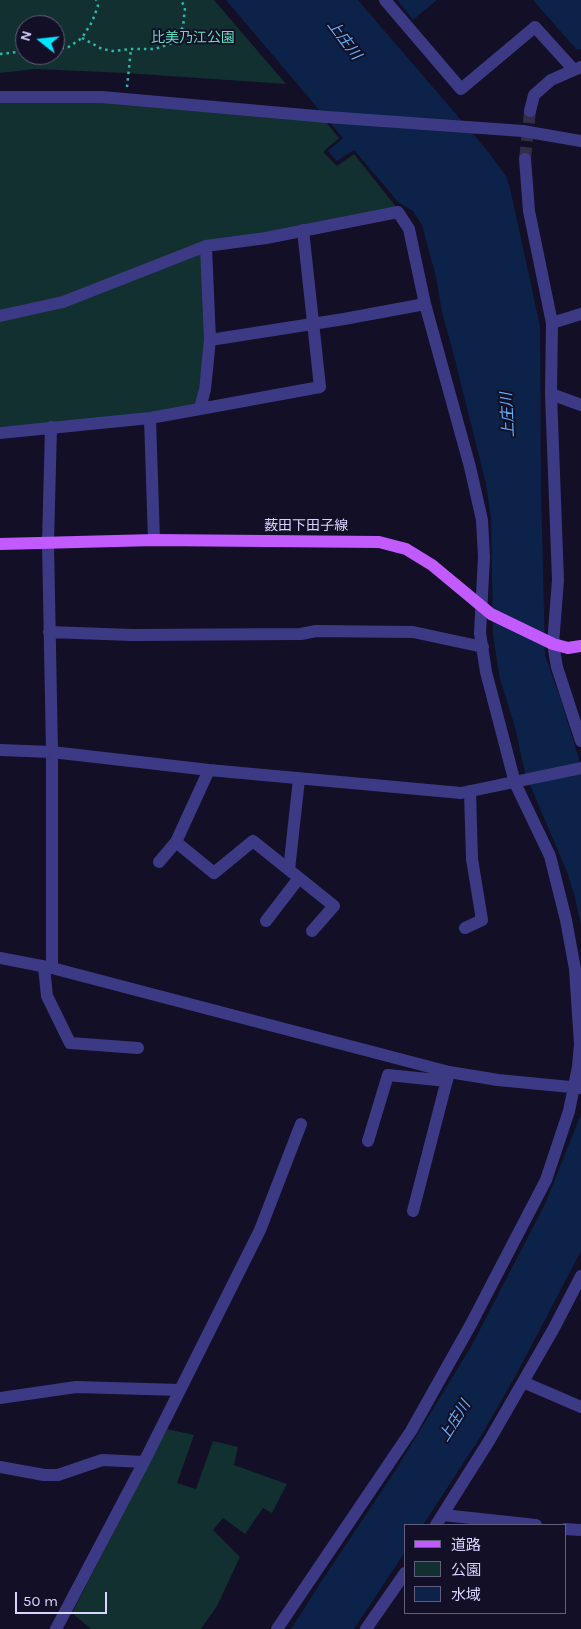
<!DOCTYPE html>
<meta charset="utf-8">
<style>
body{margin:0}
#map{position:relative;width:581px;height:1629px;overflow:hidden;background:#130f26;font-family:Karla,"Noto Sans JP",sans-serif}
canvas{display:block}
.legend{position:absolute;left:404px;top:1524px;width:162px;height:90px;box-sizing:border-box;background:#130f26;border:1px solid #625e7d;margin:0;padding:6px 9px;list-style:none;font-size:15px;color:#d9d4ff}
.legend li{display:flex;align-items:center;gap:10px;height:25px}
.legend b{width:25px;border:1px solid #625e7d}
.north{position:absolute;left:15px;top:15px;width:50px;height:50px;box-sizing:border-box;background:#130f26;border:1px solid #625e7d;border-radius:50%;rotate:286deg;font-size:14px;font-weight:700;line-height:20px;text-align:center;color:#d9d4ff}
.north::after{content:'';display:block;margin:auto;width:18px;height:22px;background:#00e5ff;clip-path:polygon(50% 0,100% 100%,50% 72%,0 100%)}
.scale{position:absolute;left:15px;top:1592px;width:92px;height:22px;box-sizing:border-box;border:2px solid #d9d4ff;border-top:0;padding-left:6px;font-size:15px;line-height:18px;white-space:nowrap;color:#d9d4ff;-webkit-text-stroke:4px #130f26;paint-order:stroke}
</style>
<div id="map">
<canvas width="581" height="1629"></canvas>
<ul class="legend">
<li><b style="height:6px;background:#c25bff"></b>道路</li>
<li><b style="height:14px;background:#12302f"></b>公園</li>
<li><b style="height:14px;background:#0c2248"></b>水域</li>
</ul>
<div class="north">N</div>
<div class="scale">50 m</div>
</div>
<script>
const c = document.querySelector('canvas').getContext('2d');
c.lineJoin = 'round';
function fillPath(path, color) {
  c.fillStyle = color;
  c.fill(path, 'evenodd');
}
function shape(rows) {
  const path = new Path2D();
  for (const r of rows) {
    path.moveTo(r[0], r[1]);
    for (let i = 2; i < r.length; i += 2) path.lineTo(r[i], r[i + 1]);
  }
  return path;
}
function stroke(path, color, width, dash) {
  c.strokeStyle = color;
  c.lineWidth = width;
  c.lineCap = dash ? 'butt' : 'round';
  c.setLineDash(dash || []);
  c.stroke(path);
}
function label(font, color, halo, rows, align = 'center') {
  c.font = font + ' Karla,"Noto Sans JP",sans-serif';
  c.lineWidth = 4;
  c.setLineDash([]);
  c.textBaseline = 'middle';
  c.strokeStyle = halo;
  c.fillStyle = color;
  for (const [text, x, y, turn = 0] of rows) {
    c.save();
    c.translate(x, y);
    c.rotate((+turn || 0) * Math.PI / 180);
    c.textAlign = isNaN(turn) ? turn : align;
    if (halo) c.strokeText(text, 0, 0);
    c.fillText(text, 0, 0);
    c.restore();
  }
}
const green = shape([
 [0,0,214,0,286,84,125,73,35,69,0,73],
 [25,25,55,25,55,55,25,55],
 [0,102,103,102,325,121,339,138,323,152,337,166,354,154,397,208,266,233,202,242,206,340,196,406,150,414,0,427],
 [167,1429,194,1435,177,1483,196,1489,213,1441,238,1447,234,1465,287,1484,272,1513,263,1508,245,1534,223,1518,213,1530,240,1557,217,1606,201,1629,91,1629,72,1613]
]);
const water = shape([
 [226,0,358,0,486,149,506,176,510,188,540,326,541,483,545,655,562,703,581,766,581,926,575,897,567,872,525,773,515,727,500,679,493,635,491,518,486,484,454,356,442,312,436,277,422,225,413,211,399,203,354,150,337,161,328,151,343,138],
 [397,0,437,0,413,20],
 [533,0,581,0,581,49,577,50],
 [581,1114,581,1251,516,1375,481,1436,423,1525,405,1525,405,1552,354,1629,291,1629,321,1582,395,1471,472,1345,545,1204]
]);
const minorTunnel = shape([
 [525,159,530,111]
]);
const path = shape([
 [82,38,102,49,113,51,131,49,155,49,172,43,183,27,185,8,181,0],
 [55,48,67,48,82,38,92,22,98,6,96,0],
 [0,54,25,51],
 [127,87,131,49]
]);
const minor = shape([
 [385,0,461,89,535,27,574,70],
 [0,97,102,97,327,117,523,131,581,141],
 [530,111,534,95,551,80,581,67],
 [525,159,529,211,552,323,551,394,558,580,553,644,557,667,581,741],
 [0,316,63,302,206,246],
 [552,323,581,314],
 [210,340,344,319,425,304],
 [551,394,581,405],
 [200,409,320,387,303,230],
 [150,418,154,540],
 [51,427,48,543,52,752,52,968],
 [0,433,150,418,200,409,205,389,210,340,206,246,266,238,398,212,409,229,425,304,470,467,482,520,484,557,480,633,486,672,515,783,550,856,566,920,575,969,580,1044,578,1067,569,1111,546,1180,470,1326,411,1431,277,1629],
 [49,632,132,635,301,634,316,631,413,632,483,647],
 [0,750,52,752,209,770,461,793,581,768],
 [176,842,214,873,253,841,334,906,312,931],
 [159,862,176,842,209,770],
 [289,870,299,779],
 [266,921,299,878],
 [465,928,482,920,472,859,470,791],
 [0,958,52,968,449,1072,498,1080,581,1088],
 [44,967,47,996,70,1043,138,1048],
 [368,1141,388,1075,447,1081],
 [413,1211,449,1072],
 [523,1382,581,1407],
 [0,1398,76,1387,180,1390],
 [0,1467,44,1475,58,1475,102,1460,144,1462],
 [443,1515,536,1525],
 [436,1525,489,1441,554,1328,581,1276],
 [565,1529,581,1530],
 [56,1629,144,1462,260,1230,301,1124],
 [366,1629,405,1573]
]);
const major = shape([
 [0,544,154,540,379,542,406,549,432,565,491,614,553,644,568,648,581,646]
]);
const parkNames = [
 ["比美乃江公園",193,38]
];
const streetNames = [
 ["薮田下田子線",306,526]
];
const waterNames = [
 ["上庄川",344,40,53],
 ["上庄川",508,415,-93],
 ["上庄川",455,1421,-58]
];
fillPath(green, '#12302f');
fillPath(water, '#0c2248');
stroke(minorTunnel, '#312d47', 12, [12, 6]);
stroke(path, '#2fb8b0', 2.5, [2.5, 4]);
stroke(minor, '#3d3a85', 12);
stroke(major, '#c25bff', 12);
label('14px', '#5fe0c0', '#130f26', parkNames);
label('14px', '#d9d4ff', '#130f26', streetNames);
label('italic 15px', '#62b6ff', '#130f26', waterNames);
</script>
